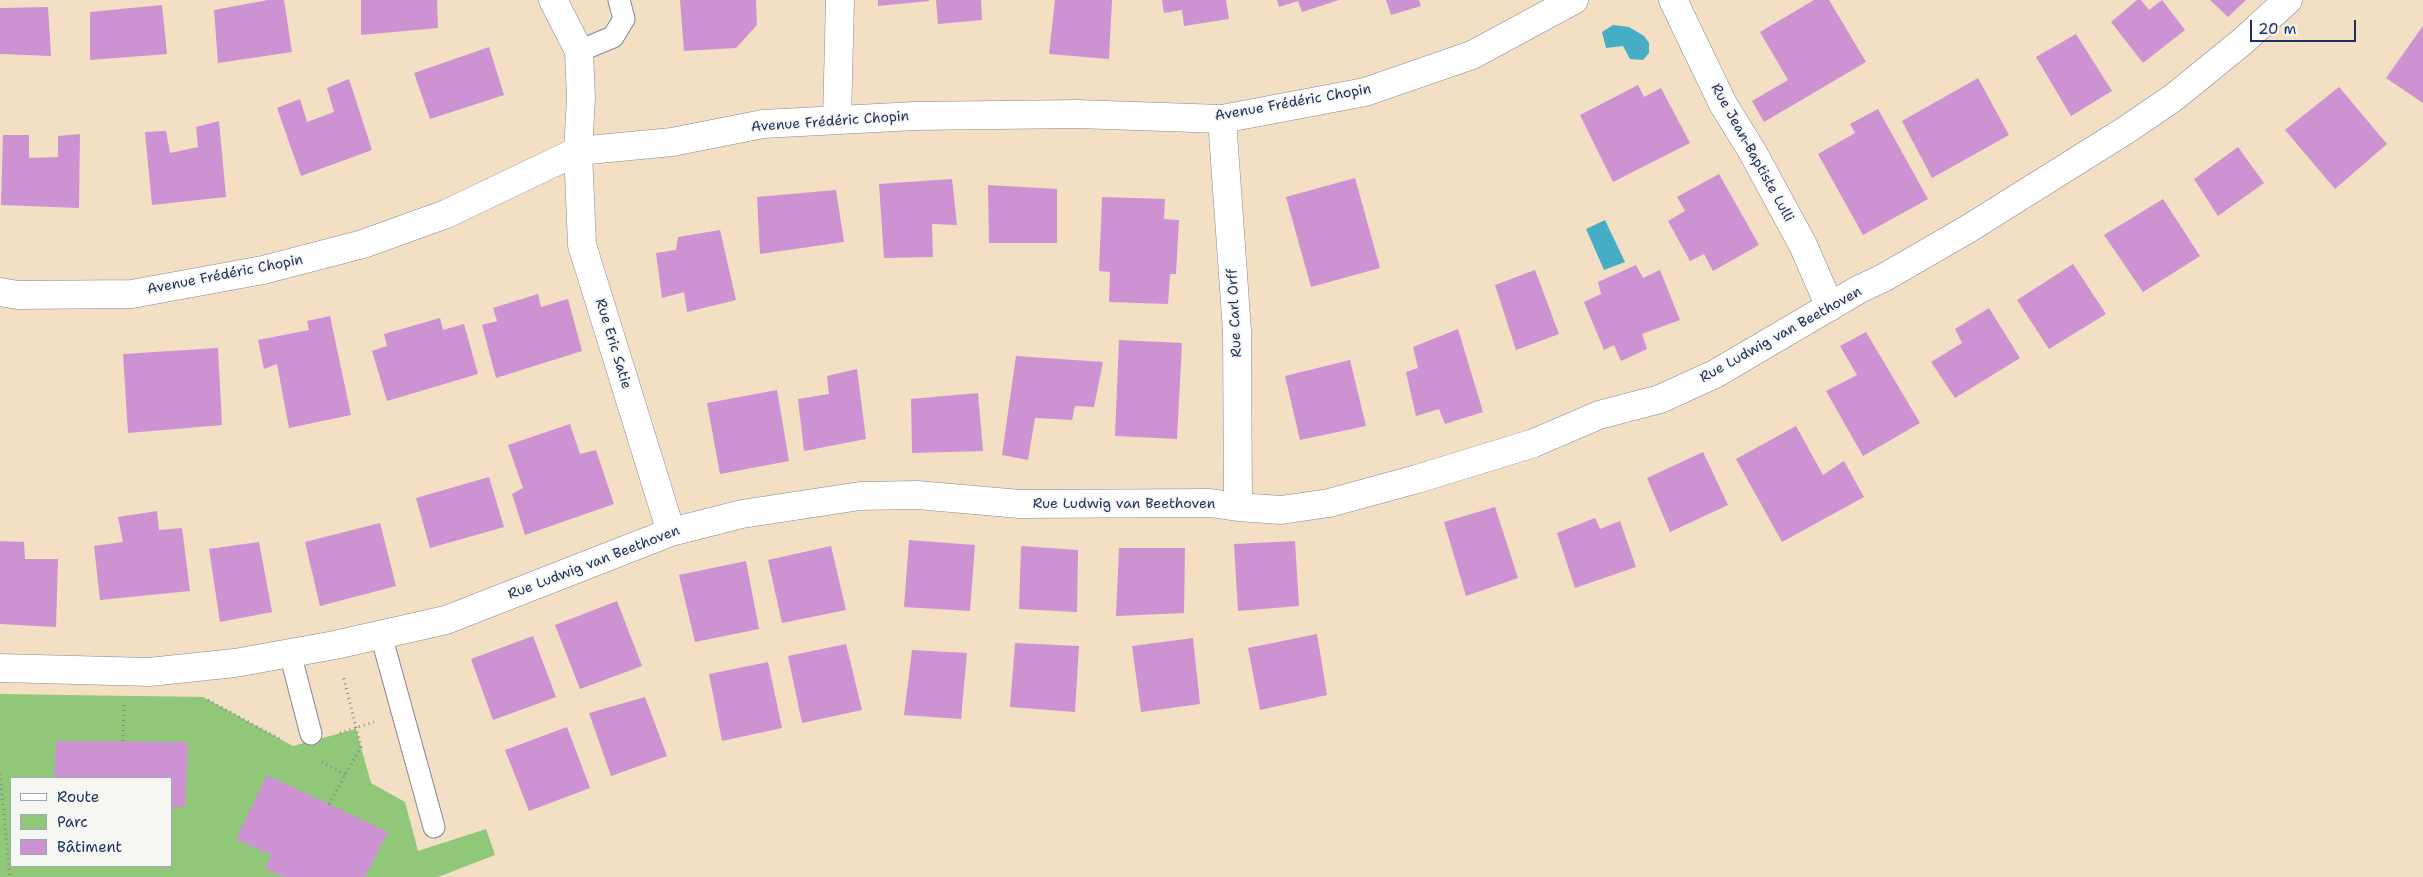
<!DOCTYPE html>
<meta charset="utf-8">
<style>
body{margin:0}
#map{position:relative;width:2423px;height:877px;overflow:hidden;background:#f3dfc4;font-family:"Shantell Sans",sans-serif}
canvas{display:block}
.legend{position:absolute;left:10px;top:777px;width:162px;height:90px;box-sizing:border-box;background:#f6f6f2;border:1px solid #9ea6b7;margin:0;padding:6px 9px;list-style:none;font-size:15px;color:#1b2f5e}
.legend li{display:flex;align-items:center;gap:10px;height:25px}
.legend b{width:25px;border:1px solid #9ea6b7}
.scale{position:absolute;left:2250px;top:20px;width:106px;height:22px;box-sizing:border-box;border:2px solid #1b2f5e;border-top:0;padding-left:6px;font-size:15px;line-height:18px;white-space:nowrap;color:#1b2f5e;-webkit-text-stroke:4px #f6f6f2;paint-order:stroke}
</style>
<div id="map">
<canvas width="2423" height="877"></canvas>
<ul class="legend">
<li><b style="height:6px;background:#fff"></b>Route</li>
<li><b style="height:14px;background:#91c779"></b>Parc</li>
<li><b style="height:14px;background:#cc92d2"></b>Bâtiment</li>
</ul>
<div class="scale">20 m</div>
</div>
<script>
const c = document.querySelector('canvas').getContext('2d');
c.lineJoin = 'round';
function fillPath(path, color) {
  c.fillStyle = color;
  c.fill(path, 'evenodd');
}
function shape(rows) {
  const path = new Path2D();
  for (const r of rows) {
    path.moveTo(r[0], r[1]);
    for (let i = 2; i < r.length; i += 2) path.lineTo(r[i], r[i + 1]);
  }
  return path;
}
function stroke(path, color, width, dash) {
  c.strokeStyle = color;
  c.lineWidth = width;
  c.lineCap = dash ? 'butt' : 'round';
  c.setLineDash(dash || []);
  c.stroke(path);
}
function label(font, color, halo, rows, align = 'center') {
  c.font = font + ' "Shantell Sans",sans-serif';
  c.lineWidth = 4;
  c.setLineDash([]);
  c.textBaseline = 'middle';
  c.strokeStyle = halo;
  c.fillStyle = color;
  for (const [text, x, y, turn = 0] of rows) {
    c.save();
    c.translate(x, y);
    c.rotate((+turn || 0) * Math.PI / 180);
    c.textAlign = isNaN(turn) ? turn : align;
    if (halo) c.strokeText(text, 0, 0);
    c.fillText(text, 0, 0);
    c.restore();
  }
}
const green = shape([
 [0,694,203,697,293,746,356,729,371,783,405,802,418,851,486,829,495,855,438,877,0,877],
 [11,778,171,778,171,866,11,866]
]);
const water = shape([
 [1613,25,1629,27,1644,36,1649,43,1649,53,1643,60,1630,59,1623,46,1606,48,1602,32],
 [1605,220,1625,262,1604,270,1586,229]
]);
const building = shape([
 [268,0,284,0,292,52,218,63,214,10],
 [361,0,437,0,438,28,361,35],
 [680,0,756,0,757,25,736,48,684,51],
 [878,0,929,0,929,1,878,6],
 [936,0,981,0,982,20,938,24],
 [1055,0,1112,0,1109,59,1049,54],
 [1162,0,1226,0,1229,19,1184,26,1182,10,1164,13],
 [1277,0,1339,0,1302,12,1298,1,1279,7],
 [1386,0,1419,0,1421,6,1391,15],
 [1814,0,1829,0,1866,62,1764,122,1752,101,1788,80,1760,32],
 [2137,0,2141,0,2149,10,2162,0,2185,30,2143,63,2111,22],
 [2210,0,2246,0,2228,17],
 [162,5,167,54,90,60,90,12],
 [48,7,51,56,0,54,0,8],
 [2423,26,2423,103,2386,78],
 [2076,34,2112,91,2071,116,2036,57],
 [489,47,504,95,430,119,414,73],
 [1978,78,2009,135,1932,178,1902,121],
 [349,79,372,150,301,176,277,108,300,99,307,122,334,112,327,88],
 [1638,85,1644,97,1661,88,1690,143,1613,182,1580,115],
 [2339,87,2387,144,2335,189,2285,130],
 [1878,109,1928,199,1863,235,1818,154,1855,133,1850,124],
 [219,121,226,197,152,205,145,132,166,131,170,153,198,147,196,127],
 [80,134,79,208,1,205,3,135,29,135,29,158,58,157,58,136],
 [2238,147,2264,183,2218,216,2194,179],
 [1719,174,1759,245,1713,271,1704,254,1690,261,1668,221,1685,211,1677,197],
 [1355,178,1380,268,1311,287,1286,197],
 [952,179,957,225,932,224,933,257,884,258,879,184],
 [988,185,1057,189,1057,243,989,243],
 [836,190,844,242,760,254,757,197],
 [1102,197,1165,199,1164,219,1179,220,1176,274,1170,274,1168,304,1109,302,1110,272,1099,271],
 [2163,199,2200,256,2143,292,2104,235],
 [720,230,736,300,687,312,684,292,662,298,656,253,676,250,678,237],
 [2073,264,2106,314,2049,349,2017,300],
 [1636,265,1643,278,1660,270,1680,320,1642,334,1647,349,1621,361,1614,345,1604,350,1584,302,1601,294,1598,282],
 [1535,270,1559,334,1516,350,1495,285],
 [538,294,541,307,568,299,582,351,496,378,482,325,497,321,493,308],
 [1989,308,2020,358,1955,398,1931,362,1962,343,1955,329],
 [330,316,351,415,289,428,277,364,264,369,258,340,309,330,307,321],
 [440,318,443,330,464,324,478,374,387,401,372,351,387,346,384,334],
 [1458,329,1483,412,1445,424,1439,409,1416,416,1406,372,1418,368,1413,347],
 [1866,332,1920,423,1863,456,1826,391,1857,375,1840,346],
 [1119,340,1182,343,1177,439,1115,436],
 [218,348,222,425,128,433,123,354],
 [1016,356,1103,362,1094,407,1075,406,1072,420,1035,418,1028,460,1002,455],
 [1350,360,1366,426,1300,440,1285,376],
 [857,369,866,439,804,451,798,399,829,394,827,376],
 [777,390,789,461,720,474,707,403],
 [978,393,983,451,912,453,911,399],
 [570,424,580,454,596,450,614,504,525,535,512,494,523,488,508,445],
 [1796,426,1823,475,1844,461,1864,497,1782,542,1736,459],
 [1703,452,1728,505,1670,532,1647,478],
 [489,477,504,527,430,548,416,498],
 [1495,507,1518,578,1466,596,1444,522],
 [157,511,159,530,182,528,190,591,100,600,94,546,123,542,118,517],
 [1595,518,1600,529,1620,521,1636,567,1575,588,1557,533],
 [380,523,396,586,320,606,305,542],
 [909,540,975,545,970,611,904,607],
 [0,541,24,542,25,559,58,559,56,627,0,624],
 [1295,541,1299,606,1238,611,1234,544],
 [259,542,272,612,220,622,209,549],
 [831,546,846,610,782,623,768,560],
 [1021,546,1078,550,1077,612,1019,609],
 [1119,548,1185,548,1184,613,1116,616],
 [746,561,759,629,695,642,679,575],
 [617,601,642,666,580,689,555,625],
 [1317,634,1327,695,1260,710,1248,648],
 [533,636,556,697,493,720,471,659],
 [1193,638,1200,704,1141,712,1132,646],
 [1015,643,1079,646,1075,712,1010,707],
 [846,644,862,710,802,723,788,656],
 [912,650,967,653,961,719,904,715],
 [768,662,782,728,722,741,709,674],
 [645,697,667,756,611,776,589,713],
 [567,727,590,788,529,811,505,750],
 [56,741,188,742,185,807,171,807,171,778,54,778],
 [267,775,388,832,365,877,285,877,265,869,271,855,236,839]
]);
const path = shape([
 [208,700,282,740],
 [340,733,374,722],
 [123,741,124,703],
 [322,762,346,775],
 [0,774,10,877],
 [329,804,361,747,343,675]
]);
const lane = shape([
 [579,51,613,37,624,19,619,0],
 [381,635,434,827],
 [290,653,311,734]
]);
const street = shape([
 [553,0,579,51,581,98,578,151,582,245,671,532],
 [1673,0,1723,104,1752,151,1803,245,1830,307],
 [837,119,840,0],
 [1222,119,1237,331,1238,507],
 [0,292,18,295,132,294,263,270,363,244,446,214,578,151,672,142,763,124,915,116,1077,114,1222,119,1365,92,1472,55,1574,0],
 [0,668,149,672,235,663,335,645,446,620,671,532,742,514,860,496,917,495,1020,504,1210,503,1238,507,1281,510,1329,503,1417,479,1534,443,1599,415,1660,399,1715,374,1858,290,1885,277,1968,229,2126,130,2173,98,2243,41,2288,0]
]);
const streetNames = [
 ["Avenue Frédéric Chopin",1293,103,-10],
 ["Avenue Frédéric Chopin",830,122,-4],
 ["Rue Jean-Baptiste Lulli",1752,153,61],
 ["Avenue Frédéric Chopin",225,275,-11],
 ["Rue Carl Orff",1235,313,-93],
 ["Rue Ludwig van Beethoven",1781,335,-29],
 ["Rue Eric Satie",613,344,73],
 ["Rue Ludwig van Beethoven",1124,504],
 ["Rue Ludwig van Beethoven",594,563,-21]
];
fillPath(green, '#91c779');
fillPath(water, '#45aec5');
fillPath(building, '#cc92d2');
stroke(lane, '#878791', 23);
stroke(street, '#878791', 29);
stroke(path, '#878791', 3, [1, 4]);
stroke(lane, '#fff', 21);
stroke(street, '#fff', 28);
label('14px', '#1b2f5e', '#f6f6f2', streetNames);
</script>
